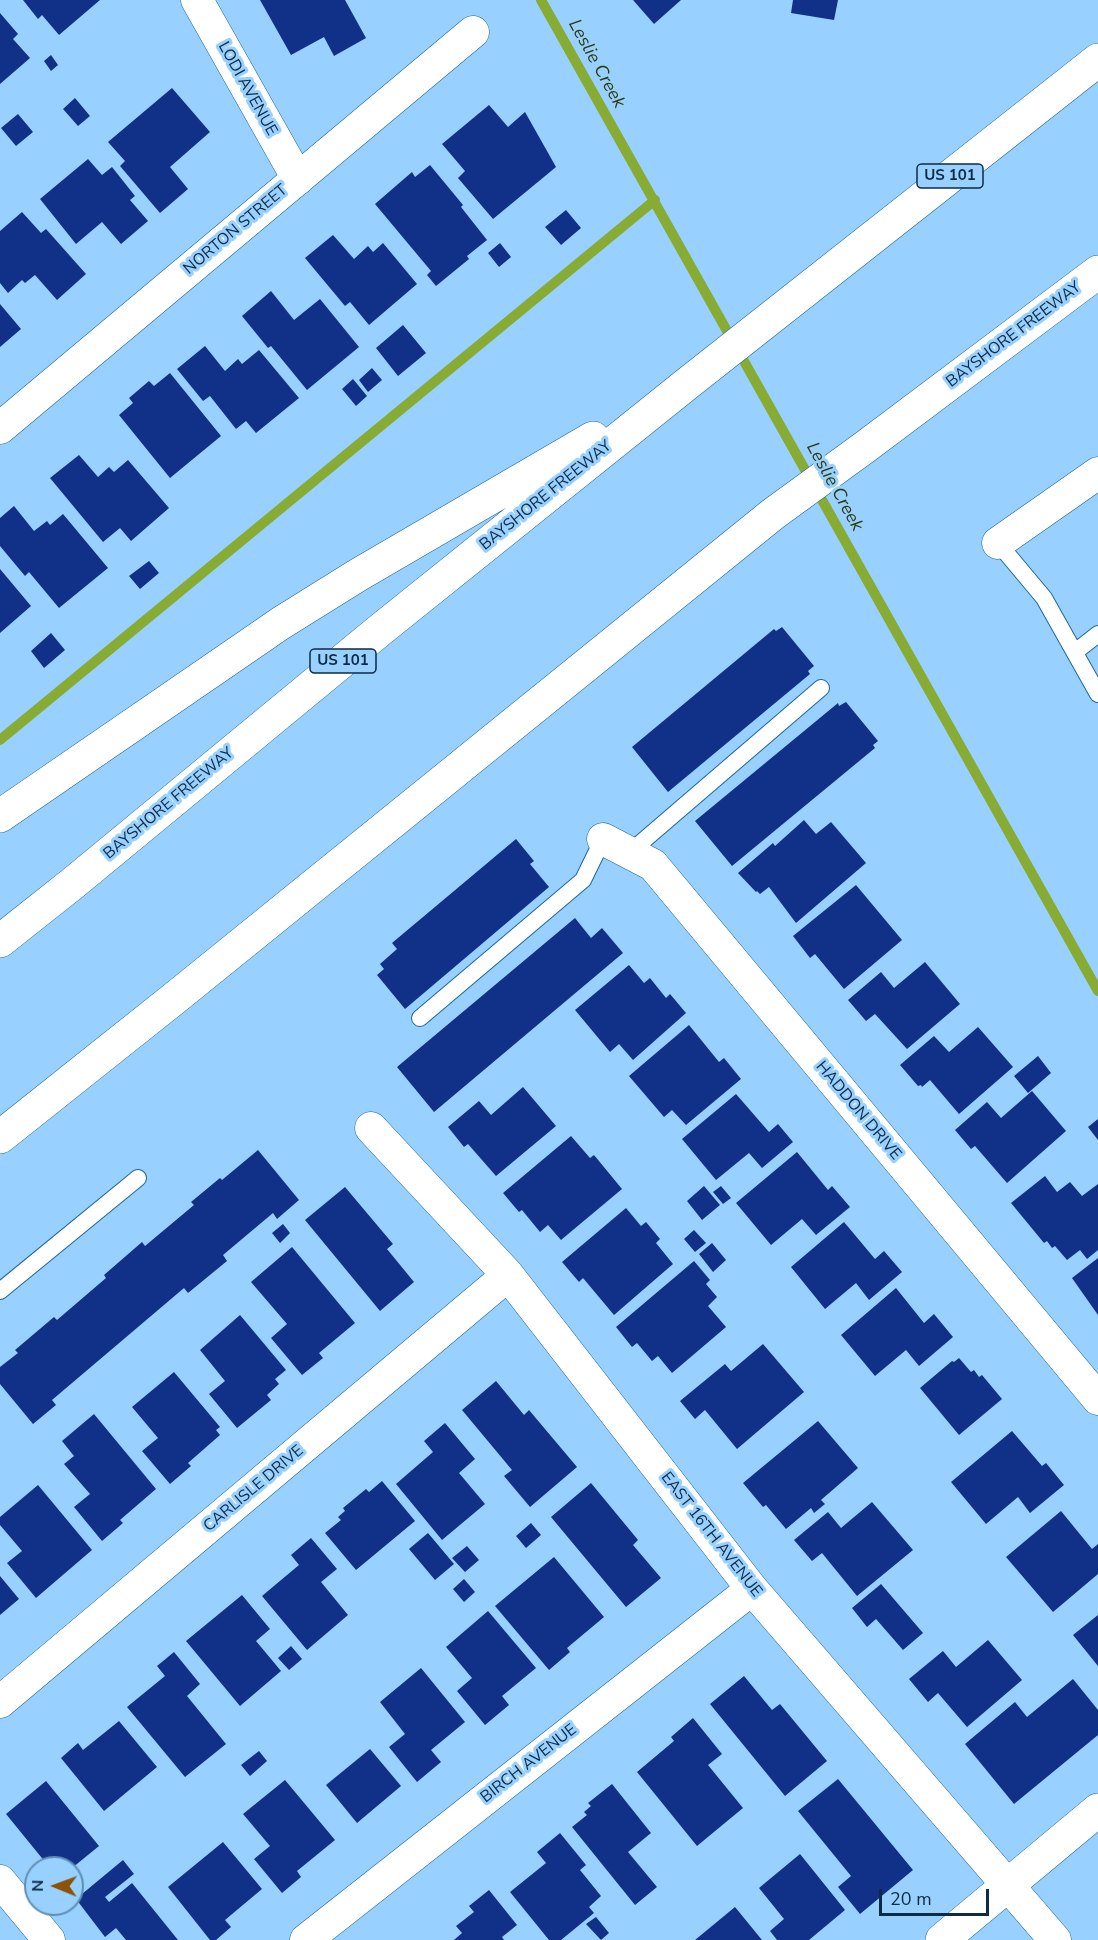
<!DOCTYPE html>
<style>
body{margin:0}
#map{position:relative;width:1098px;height:1940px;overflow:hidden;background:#98d0ff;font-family:"Nunito Sans",sans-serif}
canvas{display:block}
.north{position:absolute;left:24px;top:1856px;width:60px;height:60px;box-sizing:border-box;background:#98d0ff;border:2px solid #608eb3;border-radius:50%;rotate:271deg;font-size:16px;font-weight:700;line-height:24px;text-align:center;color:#0d2b42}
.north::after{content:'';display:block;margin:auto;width:21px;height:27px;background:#8b5208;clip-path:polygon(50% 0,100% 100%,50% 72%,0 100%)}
.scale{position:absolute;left:879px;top:1889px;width:110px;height:27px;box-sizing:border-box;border:3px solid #0d2b42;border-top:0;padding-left:8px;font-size:18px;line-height:21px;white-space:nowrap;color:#0d2b42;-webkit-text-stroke:4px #98d0ff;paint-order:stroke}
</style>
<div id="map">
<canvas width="1098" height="1940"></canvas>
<div class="north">N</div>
<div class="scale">20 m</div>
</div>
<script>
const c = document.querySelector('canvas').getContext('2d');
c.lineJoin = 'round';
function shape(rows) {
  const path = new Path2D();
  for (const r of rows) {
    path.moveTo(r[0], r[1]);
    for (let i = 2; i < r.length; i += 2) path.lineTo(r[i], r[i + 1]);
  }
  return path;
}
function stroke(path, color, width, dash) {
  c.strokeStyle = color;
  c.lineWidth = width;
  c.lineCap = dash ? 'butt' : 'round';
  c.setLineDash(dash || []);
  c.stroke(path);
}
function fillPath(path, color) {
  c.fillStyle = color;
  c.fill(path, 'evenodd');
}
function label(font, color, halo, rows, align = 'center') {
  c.font = font + ' "Nunito Sans",sans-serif';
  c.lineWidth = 6;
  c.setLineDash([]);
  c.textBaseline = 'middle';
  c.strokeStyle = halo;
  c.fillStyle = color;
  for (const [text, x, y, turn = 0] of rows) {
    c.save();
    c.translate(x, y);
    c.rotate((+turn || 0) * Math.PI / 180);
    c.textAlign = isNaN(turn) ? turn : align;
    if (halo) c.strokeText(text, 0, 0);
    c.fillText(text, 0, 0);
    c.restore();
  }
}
const stream = shape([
 [541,0,1098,991],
 [0,740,655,200]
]);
const building = shape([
 [23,0,100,0,59,35,42,15,38,19],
 [260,0,345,0,366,38,334,56,324,37,291,55],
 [633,0,681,0,654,24],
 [793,0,838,0,834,20,791,13],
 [0,13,18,34,13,39,30,58,0,84],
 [51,55,58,65,51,71,44,61],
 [172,88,210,132,170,167,188,189,160,213,120,166,125,161,108,142],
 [75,98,90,116,78,126,63,109],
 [489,105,508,127,525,112,556,167,493,219,458,178,465,171,442,144],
 [18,114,33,132,16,146,1,128],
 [88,159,102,175,112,167,135,196,130,200,148,221,121,244,102,222,76,244,40,199],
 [430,165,463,205,461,207,487,240,467,256,469,259,436,286,427,275,431,271,375,204,412,172,415,177],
 [566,210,581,228,561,245,545,227],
 [22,212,41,233,46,229,86,274,57,300,35,275,25,283,22,280,8,293,0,283,0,231],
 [333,235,354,259,368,246,373,252,383,243,417,284,369,325,350,302,345,306,305,258],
 [500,243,511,257,499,267,488,253],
 [271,291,294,320,320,299,359,347,307,390,271,346,268,348,242,316],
 [0,304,21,329,0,347],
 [403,325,426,353,398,376,376,348],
 [205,346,225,371,238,359,242,364,259,350,299,398,256,433,246,421,236,429,210,396,203,401,177,369],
 [372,368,382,380,368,392,359,380],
 [170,373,221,436,170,478,119,415,133,403,129,398,149,381,154,386],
 [353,379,367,396,356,406,342,389],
 [79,455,98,477,109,467,114,472,128,460,169,508,131,541,120,528,103,542,50,478],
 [14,506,34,531,47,521,50,525,63,514,108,568,59,608,29,572,25,576,0,546,0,518],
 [149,561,159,573,140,589,129,576],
 [0,569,31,606,0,633],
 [782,627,814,666,808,671,810,674,668,792,632,747,774,629,776,631],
 [51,633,65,650,44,668,31,651],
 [846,702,878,741,873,745,875,748,732,866,695,821,838,703,839,706],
 [804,820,816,834,831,822,866,863,796,923,769,887,760,894,757,891,756,892,738,873,773,843,775,846],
 [516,839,534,861,530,864,549,887,405,1009,377,975,384,969,380,964,397,949,392,943],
 [856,885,902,940,844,989,815,954,810,958,793,936],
 [575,918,591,938,602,928,623,953,434,1112,397,1067],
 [925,962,960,1004,907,1049,875,1014,866,1021,848,1000,881,972,894,988],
 [629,965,644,983,650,978,666,998,670,994,686,1013,633,1060,619,1044,610,1052,575,1010],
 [689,1025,719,1062,724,1058,741,1079,686,1125,672,1110,664,1117,629,1076],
 [978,1027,1013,1067,959,1114,930,1080,922,1087,921,1085,918,1086,900,1065,934,1036,949,1052],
 [1038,1056,1051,1073,1028,1093,1014,1076],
 [523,1087,556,1126,496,1176,468,1144,464,1147,448,1127,479,1101,491,1115],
 [1032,1091,1066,1131,1007,1183,975,1146,971,1149,955,1130,987,1102,1001,1118],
 [736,1094,769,1132,778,1124,793,1142,762,1168,749,1153,716,1180,682,1139],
 [1098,1119,1098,1140,1088,1127],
 [571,1136,590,1158,594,1155,622,1189,561,1240,548,1225,540,1232,522,1210,519,1212,503,1193],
 [258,1150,299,1200,277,1219,273,1213,223,1255,227,1261,188,1293,184,1288,52,1400,56,1405,33,1424,0,1384,0,1367,18,1353,15,1350,54,1317,57,1320,106,1278,104,1275,142,1242,145,1246,194,1205,191,1202,220,1178,222,1180],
 [797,1152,828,1190,832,1186,850,1207,816,1235,802,1219,771,1245,736,1203],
 [1045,1176,1057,1192,1070,1182,1082,1196,1098,1184,1098,1250,1087,1259,1080,1250,1067,1260,1055,1246,1052,1248,1047,1241,1044,1243,1011,1203],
 [704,1186,720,1205,702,1220,687,1201],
 [721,1186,731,1198,723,1204,713,1192],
 [345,1187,393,1244,387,1249,414,1282,380,1311,305,1220],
 [626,1208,641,1226,646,1222,660,1239,656,1243,673,1264,614,1315,583,1278,579,1282,562,1262],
 [844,1222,875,1259,884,1251,902,1272,869,1300,856,1283,825,1309,791,1267],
 [283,1224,290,1233,280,1243,272,1233],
 [694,1230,706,1243,695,1252,684,1239],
 [712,1243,726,1260,713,1272,699,1254],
 [292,1247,355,1323,319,1353,323,1358,302,1375,271,1338,287,1324,251,1282],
 [1098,1258,1098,1315,1072,1278],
 [694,1261,710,1280,706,1284,717,1297,708,1306,726,1327,672,1373,658,1356,652,1361,637,1343,632,1347,616,1327],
 [896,1288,924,1323,934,1314,953,1337,919,1366,906,1350,875,1376,841,1335],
 [240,1315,286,1370,275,1379,279,1384,267,1395,271,1400,237,1428,209,1394,225,1381,200,1350],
 [763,1344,804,1392,737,1449,705,1410,695,1419,680,1401,725,1364,731,1371],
 [959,1358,971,1372,974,1370,979,1377,982,1375,1002,1399,959,1435,920,1388,952,1361,954,1362],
 [174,1372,220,1427,216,1430,220,1435,188,1463,191,1466,170,1484,142,1451,158,1438,132,1407],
 [496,1381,524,1415,529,1410,577,1467,530,1507,504,1476,512,1470,462,1410],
 [94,1414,156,1489,120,1520,123,1523,102,1541,74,1507,90,1494,64,1464,74,1456,62,1441],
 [818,1421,858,1468,821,1500,825,1504,814,1513,811,1508,786,1529,766,1505,763,1507,743,1483],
 [445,1423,475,1459,459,1473,485,1504,442,1540,396,1484,433,1452,424,1441],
 [1012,1431,1042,1466,1046,1463,1064,1485,1030,1513,1018,1497,986,1524,951,1482],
 [382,1481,415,1521,356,1570,325,1533,341,1520,338,1517,345,1511,343,1508,366,1489,369,1492],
 [591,1483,638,1540,633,1545,661,1578,626,1607,551,1517],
 [38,1485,92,1550,36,1598,7,1563,22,1551,0,1525,0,1517],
 [872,1502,913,1550,857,1596,822,1553,812,1561,794,1540,828,1512,841,1528],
 [1061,1511,1092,1549,1098,1544,1098,1574,1053,1612,1006,1557],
 [531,1523,541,1535,526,1548,516,1536],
 [428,1533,454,1564,435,1580,409,1549],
 [311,1538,337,1569,321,1582,348,1615,307,1650,262,1596,299,1565,291,1555],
 [467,1546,479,1560,465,1572,452,1558],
 [554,1557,604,1617,567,1648,570,1652,549,1670,495,1606],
 [0,1576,19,1599,0,1615],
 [464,1579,475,1592,464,1602,453,1589],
 [881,1584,923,1633,903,1650,876,1619,867,1627,852,1608],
 [242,1595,270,1629,256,1641,281,1671,240,1706,186,1641],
 [488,1611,536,1668,502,1696,509,1705,485,1725,457,1691,472,1678,446,1647],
 [1098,1615,1098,1666,1073,1635],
 [988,1640,1022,1680,967,1727,938,1693,928,1702,909,1679,943,1651,956,1667],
 [291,1646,302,1659,289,1670,278,1658],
 [174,1652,200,1684,187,1696,226,1744,185,1777,127,1707,165,1676,157,1666],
 [421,1668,465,1722,431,1750,441,1762,417,1782,389,1747,405,1734,380,1702],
 [744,1676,772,1710,780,1704,827,1761,785,1796,710,1704],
 [1073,1679,1098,1710,1098,1735,1014,1804,965,1744,1015,1702,1027,1717],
 [693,1718,722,1754,708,1765,743,1808,697,1846,637,1772,674,1741,671,1737],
 [119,1721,157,1767,104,1811,61,1758,78,1743,83,1750],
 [370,1749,401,1786,357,1823,326,1785],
 [259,1751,267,1761,250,1776,241,1765],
 [838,1779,913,1870,860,1914,838,1887,851,1876,798,1811],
 [285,1780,335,1840,297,1871,301,1877,282,1893,254,1859,270,1846,243,1814],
 [46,1781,99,1846,72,1868,50,1868,6,1814],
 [612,1784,651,1833,628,1852,657,1887,635,1905,572,1827,587,1815,584,1812,591,1806,588,1803],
 [560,1833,586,1865,580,1870,601,1896,589,1907,594,1913,561,1940,549,1940,510,1892,546,1863,537,1852],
 [223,1842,262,1889,225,1920,231,1927,216,1940,210,1940,168,1887],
 [800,1854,845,1910,809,1940,777,1940,770,1931,784,1919,759,1888],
 [123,1860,134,1874,105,1897,109,1902,132,1883,178,1940,126,1940,116,1928,105,1937,76,1899],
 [489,1890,517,1925,502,1937,504,1940,454,1940,462,1933,456,1926,474,1912,469,1906],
 [735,1907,762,1940,695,1940],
 [596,1917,609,1933,601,1940,586,1924]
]);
const lane = shape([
 [998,543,1044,598,1098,694],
 [1075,652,1098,634],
 [629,853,821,688],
 [420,1018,583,880,603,839],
 [0,1291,138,1178]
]);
const street = shape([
 [197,0,298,179],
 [0,428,473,32],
 [998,543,1098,473],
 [603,839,653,865,1098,1399],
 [371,1128,508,1275,752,1589,1055,1940],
 [0,1702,508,1275],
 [0,1881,49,1940],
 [306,1940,752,1589]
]);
const secondary = shape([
 [942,1940,1098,1810]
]);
const highway = shape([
 [0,816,281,623,358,575,593,438],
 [0,941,72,884,380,630,688,383,1098,60],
 [0,1137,176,997,773,514,865,447,1098,272]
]);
const shields = [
 [950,176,66],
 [343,661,66]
];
const shieldNames = [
 ["US 101",950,176],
 ["US 101",343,661]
];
const streetNames = [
 ["LODI AVENUE",247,89,61],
 ["NORTON STREET",236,230,-40],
 ["BAYSHORE FREEWAY",1014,335,-37],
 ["BAYSHORE FREEWAY",546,496,-39],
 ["BAYSHORE FREEWAY",169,804,-40],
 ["HADDON DRIVE",858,1111,50],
 ["CARLISLE DRIVE",254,1489,-40],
 ["EAST 16TH AVENUE",711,1535,52],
 ["BIRCH AVENUE",529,1764,-38]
];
const waterNames = [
 ["Leslie Creek",596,64,61],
 ["Leslie Creek",834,487,61]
];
stroke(stream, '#88ab34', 10);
fillPath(building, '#113087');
stroke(lane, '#1c679c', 18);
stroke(street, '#1c679c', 33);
stroke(secondary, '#1c679c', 34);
stroke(highway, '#1c679c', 34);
stroke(lane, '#fff', 16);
stroke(street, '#fff', 32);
stroke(secondary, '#fff', 33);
stroke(highway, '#fff', 33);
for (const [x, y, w] of shields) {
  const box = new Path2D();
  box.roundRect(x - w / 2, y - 12, w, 24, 4.5);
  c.fillStyle = '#98d0ff';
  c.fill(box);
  stroke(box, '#0d2b42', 1.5);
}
label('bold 15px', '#0d2b42', null, shieldNames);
label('16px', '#0d2b42', '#98d0ff', streetNames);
label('italic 18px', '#2d3b0b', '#98d0ff', waterNames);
</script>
